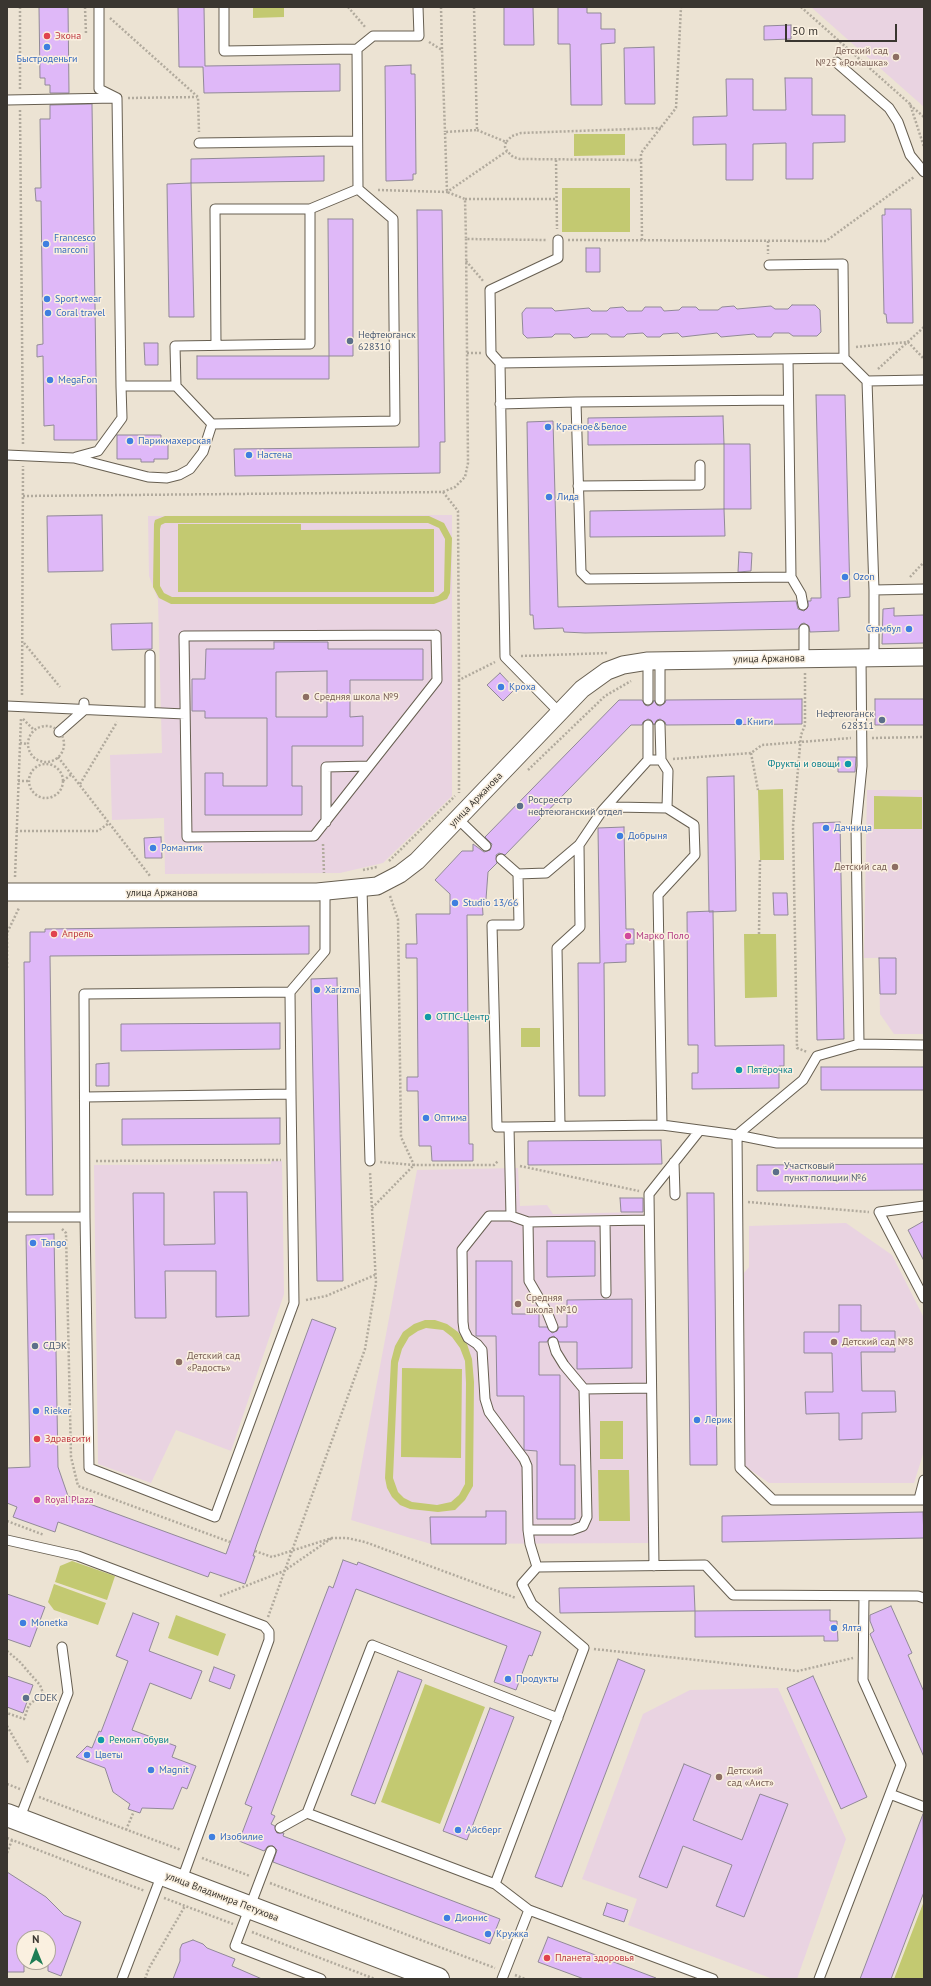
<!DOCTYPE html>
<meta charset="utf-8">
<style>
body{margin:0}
#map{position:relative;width:931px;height:1986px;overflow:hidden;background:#ece3d3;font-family:"PT Sans",sans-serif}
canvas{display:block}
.frame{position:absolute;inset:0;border:8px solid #3a3630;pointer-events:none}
.north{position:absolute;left:16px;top:1930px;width:40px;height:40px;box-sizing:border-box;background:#faf0e0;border:1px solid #ada69a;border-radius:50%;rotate:359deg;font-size:11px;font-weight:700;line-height:16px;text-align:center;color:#3a3630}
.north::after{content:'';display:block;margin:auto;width:14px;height:18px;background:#1d7d55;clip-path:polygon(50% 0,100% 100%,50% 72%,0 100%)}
.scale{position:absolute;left:785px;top:24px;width:112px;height:18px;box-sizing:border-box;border:2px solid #3a3630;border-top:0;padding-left:5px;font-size:12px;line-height:14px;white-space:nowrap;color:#3a3630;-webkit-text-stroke:3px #faf0e0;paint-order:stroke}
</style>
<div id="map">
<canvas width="931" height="1986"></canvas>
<div class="frame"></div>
<div class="north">N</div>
<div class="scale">50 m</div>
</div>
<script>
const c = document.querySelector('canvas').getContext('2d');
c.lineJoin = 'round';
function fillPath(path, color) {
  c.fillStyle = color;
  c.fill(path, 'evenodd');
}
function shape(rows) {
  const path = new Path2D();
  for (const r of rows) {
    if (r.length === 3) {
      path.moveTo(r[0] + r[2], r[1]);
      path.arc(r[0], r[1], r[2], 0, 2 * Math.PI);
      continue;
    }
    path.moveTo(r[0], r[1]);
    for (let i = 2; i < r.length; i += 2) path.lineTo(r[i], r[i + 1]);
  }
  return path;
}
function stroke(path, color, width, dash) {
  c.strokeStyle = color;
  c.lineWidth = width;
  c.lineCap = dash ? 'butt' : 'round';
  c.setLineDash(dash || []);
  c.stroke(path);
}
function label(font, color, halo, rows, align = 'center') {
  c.font = font + ' "PT Sans",sans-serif';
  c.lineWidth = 3;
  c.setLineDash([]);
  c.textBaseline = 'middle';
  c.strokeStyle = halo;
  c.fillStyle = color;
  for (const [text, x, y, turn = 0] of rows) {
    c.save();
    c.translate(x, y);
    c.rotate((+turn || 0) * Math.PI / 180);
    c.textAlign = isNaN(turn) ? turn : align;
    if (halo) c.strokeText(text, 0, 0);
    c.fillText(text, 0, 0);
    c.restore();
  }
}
const commercial = shape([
 [811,7,924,7,924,107],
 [452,515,452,796,383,863,340,873,165,874,164,818,112,820,110,755,162,753,158,600,149,576,148,516],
 [867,790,924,790,924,1034,894,1034,880,1014,879,958,864,958],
 [271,1161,282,1161,284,1294,231,1451,176,1430,151,1483,98,1464,94,1165,271,1164],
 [518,1168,520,1206,547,1205,553,1214,643,1212,649,1543,431,1544,351,1520,417,1170],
 [846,1223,892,1255,924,1318,924,1451,914,1483,769,1483,745,1466,744,1273,749,1267,749,1226],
 [778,1688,846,1839,797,1979,773,1979,628,1925,637,1899,582,1879,643,1714,690,1690]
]);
const green = shape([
 [253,7,284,7,284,17,253,18],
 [574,134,625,134,625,155,574,156],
 [562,188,630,188,630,232,562,232],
 [165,516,429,516,444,523,452,538,450,593,447,599,434,604,171,604,159,598,153,587,154,524,155,520],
 [165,523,428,523,439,528,445,539,444,591,438,596,433,597,172,597,164,593,160,586,160,529,161,525],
 [178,524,301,524,301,530,434,529,434,592,178,592],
 [783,789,784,860,760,860,758,790],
 [874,796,922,797,922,829,874,829],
 [744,934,776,934,777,997,745,998],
 [521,1028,540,1028,540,1047,521,1047],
 [425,1320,435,1320,447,1324,458,1332,467,1344,472,1359,474,1382,473,1486,465,1500,455,1510,438,1512,410,1509,400,1505,392,1497,387,1488,385,1478,391,1361,395,1346,403,1332,414,1324],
 [426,1328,443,1330,452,1337,460,1348,465,1361,466,1383,465,1484,459,1495,451,1502,437,1505,412,1502,404,1498,398,1492,393,1478,398,1363,402,1349,409,1337,418,1331],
 [402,1368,462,1369,461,1458,401,1457],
 [600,1421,623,1421,623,1459,600,1459],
 [598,1470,629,1470,630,1521,599,1521],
 [72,1561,115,1576,107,1600,55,1582,60,1566],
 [54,1584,106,1603,98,1625,54,1610,48,1602],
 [176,1615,226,1634,218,1656,168,1638],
 [425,1684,485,1707,440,1824,381,1802],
 [924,1901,924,1979,894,1979]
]);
const building = shape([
 [39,7,68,7,69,93,50,93,50,85,45,85,45,78,40,78,39,7],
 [178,7,204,7,205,66,340,64,340,91,204,93,203,67,179,67,178,7],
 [504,7,533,7,534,45,504,45,504,7],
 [558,7,587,7,587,13,601,13,601,29,615,29,615,43,601,44,602,105,571,105,570,44,558,44,558,7],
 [791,25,791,39,764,40,764,26,791,25],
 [654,47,655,104,625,104,624,48,654,47],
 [411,65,411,74,415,74,416,174,413,174,413,180,386,181,385,66,411,65],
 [785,78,812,78,812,115,845,115,845,142,813,143,813,179,786,179,786,143,753,144,753,180,726,180,726,144,693,145,693,117,727,116,726,79,753,79,753,110,786,110,785,78],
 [92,104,97,440,54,440,54,425,44,426,43,356,37,357,37,345,43,344,41,201,36,201,35,188,41,188,40,119,50,119,50,105,92,104],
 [324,156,324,181,191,183,191,159,324,156],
 [191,183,194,317,169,317,167,184,191,183],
 [885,209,911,209,913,323,887,323,886,314,884,314,882,215,885,215,885,209],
 [417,210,442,210,445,442,440,442,440,473,235,476,234,449,419,447,417,210],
 [328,219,353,219,353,356,329,356,328,219],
 [586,248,600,248,600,272,586,272,586,248],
 [792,305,815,305,820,310,821,332,817,336,793,336,789,333,774,333,771,337,757,337,754,334,721,337,717,333,682,337,678,333,663,334,660,337,647,337,643,333,627,334,624,337,611,337,607,334,591,334,588,337,574,338,570,334,555,334,552,337,527,338,523,334,522,313,526,308,552,308,555,311,589,308,592,311,607,311,610,308,623,307,627,311,642,311,645,307,661,307,664,311,679,310,682,307,696,307,699,310,718,310,722,307,734,306,737,309,771,306,775,309,788,309,792,305],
 [144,343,158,343,158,365,145,365,144,343],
 [197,356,329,356,329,379,197,379,197,356],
 [816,395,845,395,850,597,838,598,839,631,810,632,809,626,804,623,801,624,798,629,585,633,564,632,563,628,534,629,533,615,530,615,527,422,553,421,558,607,796,601,798,609,804,611,808,607,808,601,811,601,811,598,821,598,816,395],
 [723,416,724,444,588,445,588,418,723,416],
 [117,435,161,435,161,441,168,441,168,459,154,459,154,462,141,462,141,459,117,459,117,435],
 [724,444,750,444,751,509,724,509,724,444],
 [724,509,725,536,590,537,590,511,724,509],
 [102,515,103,571,48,572,47,516,102,515],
 [739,552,752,553,751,571,738,572,739,552],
 [894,608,894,616,924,615,924,643,882,644,883,609,894,608],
 [152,623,152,649,112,650,111,624,152,623],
 [274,642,328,642,328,649,423,649,423,680,350,680,350,717,363,716,363,746,292,746,292,786,302,786,302,815,205,815,205,773,223,773,223,786,267,786,267,718,205,718,205,711,192,711,192,679,205,679,206,649,274,649,274,642],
 [327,671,327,717,276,717,276,672,327,671],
 [500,673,515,689,503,701,487,685,500,673],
 [802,699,802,724,666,725,665,722,660,719,657,720,654,725,651,720,648,719,643,722,642,725,631,725,505,855,499,853,496,855,497,863,488,872,486,899,482,899,483,915,467,915,469,1144,473,1144,473,1161,432,1161,431,1146,419,1146,418,1091,407,1091,407,1077,418,1077,417,958,406,958,406,944,417,944,416,914,450,914,450,894,435,880,462,851,473,851,473,844,484,852,490,850,492,844,485,837,619,700,642,700,645,705,648,706,653,703,654,700,657,705,660,706,665,703,666,700,802,699],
 [875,699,924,699,924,725,875,725,875,699],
 [838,757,856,757,855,772,838,772,838,757],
 [734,776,736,911,709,912,707,777,734,776],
 [840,822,844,1039,817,1040,813,823,840,822],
 [624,827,626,929,634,929,634,944,626,944,626,962,604,963,605,1096,579,1096,578,963,600,963,598,828,624,827],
 [161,837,162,858,145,858,144,838,161,837],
 [773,893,787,893,788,915,774,915,773,893],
 [713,911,715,1046,784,1045,784,1066,779,1066,779,1088,692,1089,692,1073,698,1073,698,1045,688,1045,687,912,713,911],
 [309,926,309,954,50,956,53,1195,26,1195,24,962,30,962,30,932,45,932,45,929,309,926],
 [879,958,896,958,896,994,880,994,879,958],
 [337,978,343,1281,317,1281,311,979,337,978],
 [280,1023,280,1049,121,1051,121,1024,280,1023],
 [109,1063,109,1086,96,1086,96,1064,109,1063],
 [821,1067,924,1067,924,1090,821,1090,821,1067],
 [280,1118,280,1144,122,1145,122,1119,280,1118],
 [661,1140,662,1164,528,1165,528,1141,661,1140],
 [924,1164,924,1190,757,1191,757,1165,924,1164],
 [214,1192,247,1192,249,1316,216,1317,216,1271,165,1271,166,1318,135,1318,133,1193,164,1193,164,1245,215,1244,214,1192],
 [687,1193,714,1193,717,1465,690,1465,687,1193],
 [620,1198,643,1198,643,1212,621,1212,620,1198],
 [924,1221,924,1261,908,1230,924,1221],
 [54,1234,58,1467,68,1496,226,1554,312,1319,336,1328,257,1544,253,1556,255,1556,245,1584,210,1572,208,1577,58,1522,55,1532,13,1517,17,1507,7,1503,7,1468,30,1467,26,1235,54,1234],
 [547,1241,595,1241,595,1276,547,1277,547,1241],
 [476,1261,512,1261,512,1314,539,1314,539,1327,547,1327,552,1333,557,1331,559,1327,567,1327,567,1300,632,1299,632,1368,577,1369,577,1342,559,1342,554,1336,549,1338,547,1342,539,1342,539,1375,560,1375,560,1465,575,1465,575,1519,537,1519,537,1451,524,1450,524,1396,497,1396,496,1336,476,1336,476,1261],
 [839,1305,861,1305,861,1331,895,1331,895,1352,861,1352,862,1391,895,1391,896,1412,862,1413,862,1439,839,1440,839,1413,806,1414,805,1392,833,1392,832,1353,804,1353,804,1332,839,1332,839,1305],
 [486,1511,506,1511,506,1544,431,1544,430,1517,486,1517,486,1511],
 [923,1512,924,1538,722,1542,722,1516,923,1512],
 [343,1560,357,1565,358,1562,541,1632,532,1656,529,1655,516,1690,494,1682,507,1646,356,1589,271,1814,275,1816,271,1824,275,1826,277,1833,284,1833,283,1836,500,1919,490,1944,273,1862,277,1850,273,1846,268,1846,264,1851,239,1841,252,1807,245,1804,329,1586,333,1588,343,1560],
 [694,1586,695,1611,560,1613,559,1588,694,1586],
 [7,1594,45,1607,30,1647,7,1639,7,1594],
 [891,1606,912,1653,908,1655,924,1692,924,1757,870,1634,874,1631,870,1621,870,1615,891,1606],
 [830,1610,830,1621,837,1621,838,1641,824,1641,824,1636,695,1637,695,1611,830,1610],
 [133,1613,159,1623,149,1651,202,1671,191,1699,150,1683,132,1730,176,1746,172,1757,196,1766,187,1789,182,1787,173,1809,142,1808,140,1813,128,1809,130,1804,113,1792,105,1768,76,1757,87,1746,92,1748,99,1731,101,1732,128,1661,116,1656,133,1613],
 [618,1659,645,1670,562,1887,535,1877,618,1659],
 [214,1667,235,1675,230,1689,209,1681,214,1667],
 [398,1671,422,1680,375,1804,351,1795,398,1671],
 [7,1676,33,1685,23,1713,7,1707,7,1676],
 [813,1676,867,1797,841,1809,787,1688,813,1676],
 [490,1708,514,1717,467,1840,443,1831,490,1708],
 [684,1764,711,1775,693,1820,742,1840,760,1794,788,1804,744,1917,716,1906,732,1865,683,1846,667,1888,639,1877,684,1764],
 [923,1814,924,1892,891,1979,860,1979,923,1814],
 [7,1872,46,1897,64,1915,81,1922,61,1976,48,1971,48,1938,24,1938,24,1972,7,1972,7,1872],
 [607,1903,628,1910,624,1922,603,1915,607,1903],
 [548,1937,656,1978,656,1979,584,1979,538,1962,548,1937],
 [193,1940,203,1944,207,1948,235,1959,232,1966,262,1979,173,1979,180,1961,180,1949,182,1944,193,1940]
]);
const path = shape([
 [20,7,20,89],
 [85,7,86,34],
 [348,7,366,28],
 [441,7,442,50],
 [474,7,477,130,445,132,447,192,465,199,466,239,547,240],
 [801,7,910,104,924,147],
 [110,18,198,97,199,132],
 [429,42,442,50,445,132],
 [128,98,197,97],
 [910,105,924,117],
 [20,110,23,445],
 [477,130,506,142,512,136,521,133,661,128],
 [506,142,505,147,507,151],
 [556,160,557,229],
 [378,190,447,192,507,151,513,157,520,159,641,160],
 [465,199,557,199],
 [568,240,826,241,914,177],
 [642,240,641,153,676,108,681,7],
 [768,241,768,254],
 [466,261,484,282],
 [856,347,908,342,924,359],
 [467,353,481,353],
 [878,369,924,327],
 [443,492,458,511,459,680,495,662],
 [23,496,443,492,455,487,465,477,468,463,466,239],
 [910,577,924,562],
 [24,643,60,687],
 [521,656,608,653],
 [805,673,805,725,801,735,793,826,797,1048,807,1052],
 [459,680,459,793],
 [22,695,23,466],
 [23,719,34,730],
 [46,744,18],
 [872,738,924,737],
 [20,743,28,744],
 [751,753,758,790],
 [58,757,150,876],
 [673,759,751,753,762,745,851,738],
 [46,781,17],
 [528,770,605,696,631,681],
 [18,781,29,781],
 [63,781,72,774],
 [80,784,117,722],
 [16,831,98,831,109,823],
 [323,844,324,873],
 [389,861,455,796],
 [363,870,377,867],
 [15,877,21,718],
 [390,896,398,919,401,1137,414,1165,494,1165,498,1161],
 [759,934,760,860],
 [7,968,7,933,19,908],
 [96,1161,281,1160],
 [520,1166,639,1191],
 [748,1202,869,1212],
 [372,1208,414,1165,380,1162],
 [62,1229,66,1233,71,1457,78,1486,230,1542],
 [306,1300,326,1296,375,1275],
 [7,1521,44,1535],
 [255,1551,272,1557,332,1538,347,1538,365,1542,516,1598],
 [220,1596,284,1571,332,1538],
 [268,1617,365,1349,376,1283,370,1172],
 [594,1649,798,1671,853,1658],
 [7,1651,19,1661,40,1685,43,1693,29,1705,24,1719,7,1713],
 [7,1726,29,1764],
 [7,1784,20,1789],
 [39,1797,181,1850],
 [126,1830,134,1811],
 [7,1838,145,1891],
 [7,1853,12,1840],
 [202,1858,250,1876],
 [270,1883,495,1968],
 [164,1898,233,1924],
 [252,1932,375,1979],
 [515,1975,525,1979],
 [145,1979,149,1968,185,1906]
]);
const service = shape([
 [99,7,99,89,117,98,121,386,176,386,212,424],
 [224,7,224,51,357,49,373,36,419,36,418,7],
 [836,62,889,108,898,122,910,155,924,172],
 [7,100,116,98],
 [199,143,357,141],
 [310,209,358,189],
 [844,358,867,381],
 [500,363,491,353,490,290,558,258,558,240],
 [176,386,175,346,310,344,310,209,215,209,216,345],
 [576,402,787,400],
 [500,404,576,402,581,572,588,579,791,577,788,359],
 [7,455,74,458,148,477,167,478,179,475,190,469,203,452,212,424,395,421,393,219,358,189,357,49],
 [76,457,98,451,122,418,121,386],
 [578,486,700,485,700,465],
 [791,577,801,594,803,605],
 [874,590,867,381,924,380],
 [804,629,804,658],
 [436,635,437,680,314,836,187,837,184,636,436,635],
 [874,657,874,590,924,589],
 [648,661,648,700],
 [660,661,660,700],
 [7,706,185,714],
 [150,712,150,655],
 [560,713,505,657,500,363,844,358,843,264,769,265],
 [648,725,648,760],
 [660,725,661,760],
 [59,732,84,710,84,703],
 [602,811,648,760,661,760,668,771,667,808],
 [458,819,486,846],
 [326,822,326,767,369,766],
 [501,859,518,874],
 [362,889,370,1161],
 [859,1044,856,827,862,766,861,658],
 [85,1097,291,1094,290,992],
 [560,1125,557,948,580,927,579,845],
 [662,1125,737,1135,803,1080,817,1056,859,1044,924,1045],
 [509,1127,662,1125,658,895,695,855,694,825,667,808,615,807,602,811,579,845,546,873,518,874,519,925,492,925,497,1127,509,1127,511,1216,489,1216,462,1250,463,1322,464,1330,468,1338,477,1344,482,1350,485,1399,489,1412,524,1459,527,1466,528,1530,572,1530,583,1526,587,1517,584,1389],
 [924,1143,777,1143,737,1135,740,1468,773,1500,924,1500],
 [674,1162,675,1195],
 [924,1206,879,1212,924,1298],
 [511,1216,528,1222],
 [7,1217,85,1217,84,994,290,992,325,951,325,892],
 [85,1217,89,1468,215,1517,294,1303,291,1094],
 [605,1221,606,1293],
 [553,1327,547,1312,529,1281,528,1222,649,1220],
 [553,1342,556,1352,564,1365,584,1389,651,1388],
 [919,1499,924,1480],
 [528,1530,530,1544,537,1567],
 [7,1540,78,1556,264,1626,269,1632,269,1640,181,1882],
 [654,1566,649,1194,700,1130],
 [890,1794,924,1807],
 [19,1820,68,1693,62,1647],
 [280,1828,307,1813],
 [271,1851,235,1946,321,1979],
 [495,1884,307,1813,372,1645,558,1718],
 [529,1910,713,1979],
 [122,1979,162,1874],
 [502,1979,529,1910,495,1884,584,1648,532,1604,522,1584,537,1567,705,1565,733,1595,918,1596,924,1598],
 [819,1979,901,1765,863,1680,864,1596]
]);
const minor = shape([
 [7,892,317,892,377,886,400,874,417,861,582,689,607,671,623,665,648,661,924,657]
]);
const secondary = shape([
 [7,1815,438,1979]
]);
const markers = [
 [47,36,4,"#e0444e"],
 [47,47,4,"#3f7fe0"],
 [896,57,4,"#8d6e63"],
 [46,244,4,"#3f7fe0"],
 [47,299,4,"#3f7fe0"],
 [48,313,4,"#3f7fe0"],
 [350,341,4,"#5c6f8a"],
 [50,380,4,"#3f7fe0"],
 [548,427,4,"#3f7fe0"],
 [130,441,4,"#3f7fe0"],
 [249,455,4,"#3f7fe0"],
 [549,497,4,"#3f7fe0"],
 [845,577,4,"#3f7fe0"],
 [909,629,4,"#3f7fe0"],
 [501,687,4,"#3f7fe0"],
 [306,697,4,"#8d6e63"],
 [882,720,4,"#5c6f8a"],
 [739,722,4,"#3f7fe0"],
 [848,764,4,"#0f9aa8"],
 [520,806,4,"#5c6f8a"],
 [826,828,4,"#3f7fe0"],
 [620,836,4,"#3f7fe0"],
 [153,848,4,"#3f7fe0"],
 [895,867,4,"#8d6e63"],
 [455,903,4,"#3f7fe0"],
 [54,934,4,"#e0444e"],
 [628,936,4,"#d1479c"],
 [317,990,4,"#3f7fe0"],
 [428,1017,4,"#0f9aa8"],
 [739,1070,4,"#0f9aa8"],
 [426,1118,4,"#3f7fe0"],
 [776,1172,4,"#5c6f8a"],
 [33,1243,4,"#3f7fe0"],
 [518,1304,4,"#8d6e63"],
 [834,1342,4,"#8d6e63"],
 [35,1346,4,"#5c6f8a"],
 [179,1362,4,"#8d6e63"],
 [36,1411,4,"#3f7fe0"],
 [697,1420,4,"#3f7fe0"],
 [37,1439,4,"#e0444e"],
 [37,1500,4,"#d1479c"],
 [23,1623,4,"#3f7fe0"],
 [834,1628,4,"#3f7fe0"],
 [508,1679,4,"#3f7fe0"],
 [26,1698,4,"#5c6f8a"],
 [101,1740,4,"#0f9aa8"],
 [87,1755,4,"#3f7fe0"],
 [151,1770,4,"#3f7fe0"],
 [719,1777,4,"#8d6e63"],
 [458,1830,4,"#3f7fe0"],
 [212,1837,4,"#3f7fe0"],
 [447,1918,4,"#3f7fe0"],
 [488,1934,4,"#3f7fe0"],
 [547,1958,4,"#e0444e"]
];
const healthNames = [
 ["Экона",55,36],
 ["Апрель",62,934],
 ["Здравсити",45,1439],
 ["Планета здоровья",555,1958]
];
const educationNames = [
 ["Детский сад",888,51,"right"],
 ["№25 «Ромашка»",888,63,"right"],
 ["Средняя школа №9",314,697],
 ["Детский сад",887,867,"right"],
 ["Средняя",526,1298],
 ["школа №10",526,1310],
 ["Детский сад №8",842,1342],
 ["Детский сад",187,1356],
 ["«Радость»",187,1368],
 ["Детский",727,1771],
 ["сад «Аист»",727,1783]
];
const shopNames = [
 ["Быстроденьги",47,59,"center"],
 ["Francesco",54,238],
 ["marconi",54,250],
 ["Sport wear",55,299],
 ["Coral travel",56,313],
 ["MegaFon",58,380],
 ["Красное&Белое",556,427],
 ["Парикмахерская",138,441],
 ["Настена",257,455],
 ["Лида",557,497],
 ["Ozon",853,577],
 ["Стамбул",901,629,"right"],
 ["Кроха",509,687],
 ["Книги",747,722],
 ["Дачница",834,828],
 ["Добрыня",628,836],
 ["Романтик",161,848],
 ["Studio 13/66",463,903],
 ["Xarizma",325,990],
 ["Оптима",434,1118],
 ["Tango",41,1243],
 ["Rieker",44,1411],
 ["Лерик",705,1420],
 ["Monetka",31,1623],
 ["Ялта",842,1628],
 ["Продукты",516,1679],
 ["Цветы",95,1755],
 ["Magnit",159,1770],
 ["Айсберг",466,1830],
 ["Изобилие",220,1837],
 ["Дионис",455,1918],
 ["Кружка",496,1934]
];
const serviceNames = [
 ["Нефтеюганск",358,335],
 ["628310",358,347],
 ["Нефтеюганск",874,714,"right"],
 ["628311",874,726,"right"],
 ["Росреестр",528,800],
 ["нефтеюганский отдел",528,812],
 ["Участковый",784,1166],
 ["пункт полиции №6",784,1178],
 ["СДЭК",43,1346],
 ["CDEK",34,1698]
];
const streetNames = [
 ["улица Аржанова",769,659,-1],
 ["улица Аржанова",476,800,-46],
 ["улица Аржанова",162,893],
 ["улица Владимира Петухова",222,1897,21]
];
const cultureNames = [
 ["Фрукты и овощи",840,764,"right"],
 ["ОТПС-Центр",436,1017],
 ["Пятёрочка",747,1070],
 ["Ремонт обуви",109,1740]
];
const hotelNames = [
 ["Марко Поло",636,936],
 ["Royal Plaza",45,1500]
];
fillPath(commercial, '#e9d3e1');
fillPath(green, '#c3c971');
fillPath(building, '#dfb8f8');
stroke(building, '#918997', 1);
stroke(service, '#675f51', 11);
stroke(minor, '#675f51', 19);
stroke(secondary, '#675f51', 24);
stroke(path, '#b1aa9d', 2.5, [2, 2]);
stroke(service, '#fff', 9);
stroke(minor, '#fff', 17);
stroke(secondary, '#fff', 22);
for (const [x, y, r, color] of markers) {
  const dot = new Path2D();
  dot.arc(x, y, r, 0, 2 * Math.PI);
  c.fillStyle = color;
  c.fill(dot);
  stroke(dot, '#faf0e0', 1.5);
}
label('10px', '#be3a42', '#faf0e0', healthNames, 'left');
label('10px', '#785e54', '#faf0e0', educationNames, 'left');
label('10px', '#366cbe', '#faf0e0', shopNames, 'left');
label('10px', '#4e5e75', '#faf0e0', serviceNames, 'left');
label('10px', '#3a3630', '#faf0e0', streetNames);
label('10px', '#0d838f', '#faf0e0', cultureNames, 'left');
label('10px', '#b23c85', '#faf0e0', hotelNames, 'left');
</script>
